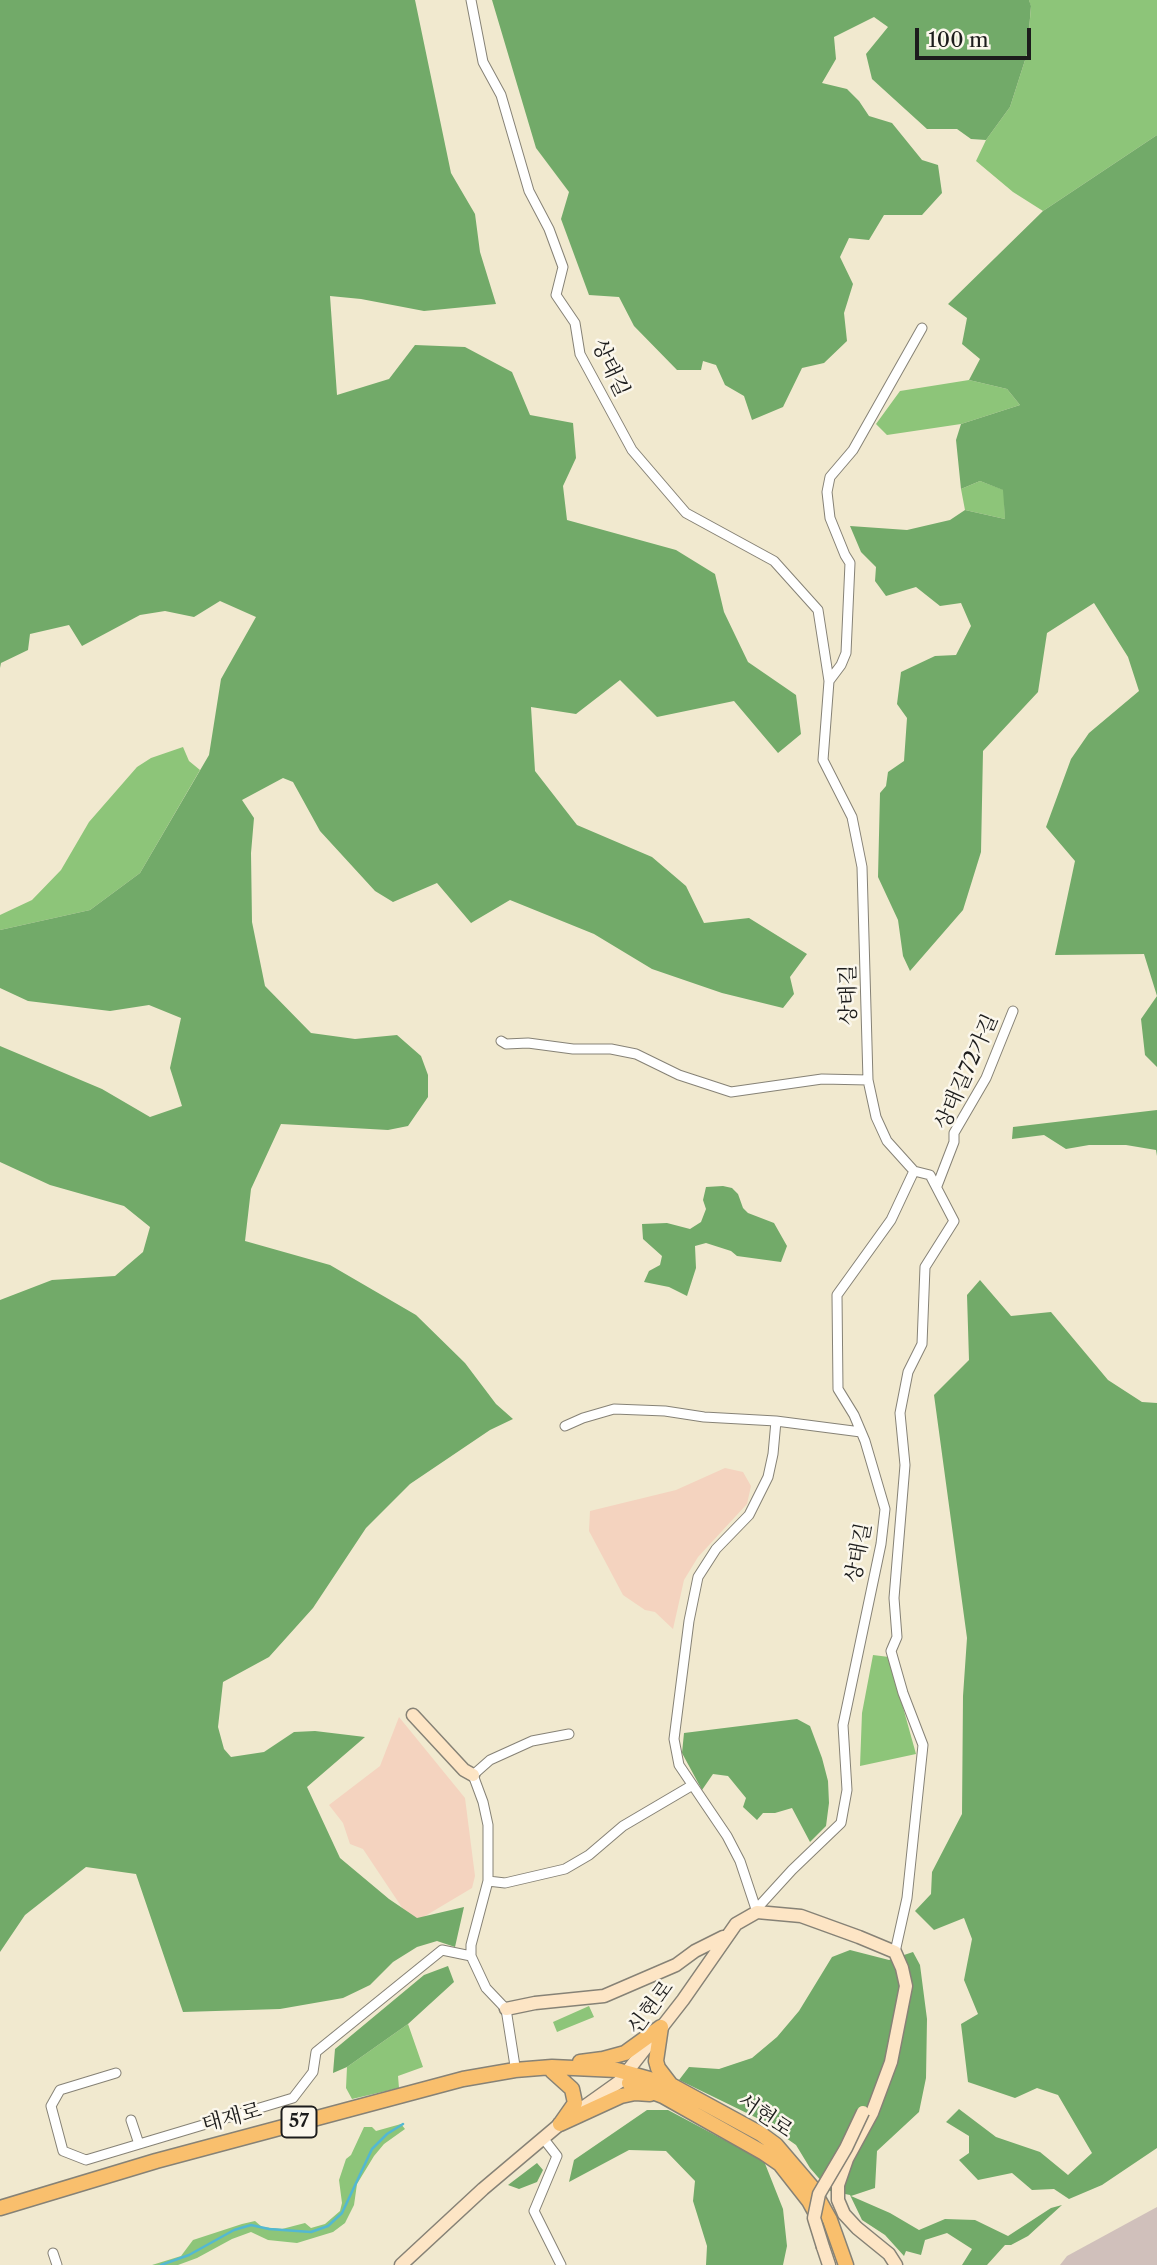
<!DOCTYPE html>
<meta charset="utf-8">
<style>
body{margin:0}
#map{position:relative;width:1157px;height:2265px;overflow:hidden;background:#f1e9cf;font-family:"Libre Caslon Text",serif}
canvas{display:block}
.scale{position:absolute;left:915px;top:28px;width:116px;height:32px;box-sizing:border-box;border:4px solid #1c1c1c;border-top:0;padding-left:9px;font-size:21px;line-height:24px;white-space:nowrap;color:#1c1c1c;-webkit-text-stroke:5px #fbf7ec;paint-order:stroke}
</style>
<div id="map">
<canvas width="1157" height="2265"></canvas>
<div class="scale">100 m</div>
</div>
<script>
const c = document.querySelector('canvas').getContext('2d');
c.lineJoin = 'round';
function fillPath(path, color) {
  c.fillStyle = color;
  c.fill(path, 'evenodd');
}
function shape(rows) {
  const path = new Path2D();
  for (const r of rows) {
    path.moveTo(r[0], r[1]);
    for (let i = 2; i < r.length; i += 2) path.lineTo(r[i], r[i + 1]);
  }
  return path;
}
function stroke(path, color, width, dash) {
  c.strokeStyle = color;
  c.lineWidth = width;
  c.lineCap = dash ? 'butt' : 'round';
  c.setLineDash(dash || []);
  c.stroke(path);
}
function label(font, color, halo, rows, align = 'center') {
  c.font = font + ' "Libre Caslon Text","Noto Serif KR",serif';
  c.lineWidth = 5;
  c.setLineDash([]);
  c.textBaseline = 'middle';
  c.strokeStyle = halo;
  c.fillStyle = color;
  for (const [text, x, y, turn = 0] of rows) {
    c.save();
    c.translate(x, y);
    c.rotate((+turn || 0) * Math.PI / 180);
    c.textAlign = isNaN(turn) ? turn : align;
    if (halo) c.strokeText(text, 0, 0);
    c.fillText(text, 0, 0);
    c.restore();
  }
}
const built = shape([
 [725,1468,743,1472,751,1486,747,1504,698,1557,684,1580,673,1629,655,1612,645,1610,623,1595,589,1531,590,1511,676,1490],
 [399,1717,465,1798,475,1876,472,1888,415,1922,407,1915,363,1849,350,1844,343,1823,329,1805,380,1766]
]);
const industrial = shape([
 [1157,2207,1157,2265,1060,2265,1067,2256]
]);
const green = shape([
 [1029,0,1157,0,1157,135,1043,211,1013,192,976,161,986,140,1010,107,1027,54,1031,7],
 [969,380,1007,389,1020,405,961,424,887,435,876,424,900,391],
 [980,481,1004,490,1005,519,965,510,961,489],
 [183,747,189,761,200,770,140,873,90,910,0,930,0,915,32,900,61,870,89,822,137,767,151,758],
 [873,1655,889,1657,916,1754,860,1766,862,1713],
 [589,2006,594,2017,557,2032,553,2022],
 [408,2024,423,2067,398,2076,399,2088,352,2099,346,2088,347,2067],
 [401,2124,405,2129,384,2144,374,2156,357,2184,354,2205,345,2223,333,2232,297,2243,268,2240,251,2232,232,2239,197,2258,178,2265,152,2265,181,2256,193,2240,242,2224,255,2221,262,2227,282,2229,305,2223,311,2228,325,2224,340,2211,342,2203,339,2180,346,2159,351,2155,364,2127,372,2127,376,2131]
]);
const forest = shape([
 [0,0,415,0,451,173,475,214,480,252,496,304,424,311,361,299,330,296,337,395,389,379,415,345,465,347,512,372,530,415,573,423,576,458,563,486,567,520,676,550,715,574,724,612,748,662,796,695,801,734,778,753,734,701,657,717,620,680,576,714,531,707,535,771,577,825,652,857,686,886,704,923,749,918,807,954,790,977,794,994,783,1008,722,993,652,969,594,934,510,900,471,923,437,883,393,902,375,891,320,831,293,782,283,778,242,800,254,818,251,853,252,922,265,986,311,1033,355,1039,397,1035,421,1056,428,1075,428,1097,408,1126,388,1130,281,1124,251,1189,245,1241,330,1265,416,1315,465,1363,496,1404,513,1419,490,1430,410,1484,366,1528,313,1608,269,1657,223,1682,218,1727,224,1749,231,1757,264,1752,294,1732,315,1731,365,1737,307,1787,340,1858,389,1899,417,1918,464,1907,455,1947,437,1941,417,1947,393,1962,370,1985,343,1998,280,2009,183,2012,136,1874,86,1867,25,1915,0,1952,0,1300,52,1280,115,1276,143,1252,150,1227,124,1206,50,1185,0,1162,0,1046,102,1089,150,1117,182,1106,170,1068,181,1018,149,1005,110,1011,28,1001,0,988,0,930,90,910,140,873,209,755,221,679,256,617,220,601,194,617,165,611,140,615,82,646,69,625,30,634,28,650,1,663,0,668],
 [492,0,1029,0,1031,6,1027,54,1010,107,986,140,971,139,957,129,927,129,872,79,866,54,888,27,874,17,834,37,836,59,822,83,847,89,859,101,869,116,892,123,922,160,938,165,942,193,922,215,884,215,869,240,849,238,840,257,853,284,844,313,847,341,824,363,802,368,783,407,752,420,744,396,725,385,716,365,703,361,701,370,677,370,634,326,619,297,589,295,561,219,569,192,536,148],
 [1157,135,1157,1067,1145,1055,1141,1019,1157,996,1144,954,1055,955,1075,861,1046,827,1071,759,1089,733,1139,691,1128,657,1094,603,1047,633,1038,692,983,751,981,852,963,910,910,971,903,956,898,920,878,877,880,793,886,786,888,772,904,761,907,718,897,704,901,672,935,656,956,655,971,626,961,603,940,606,916,587,886,596,875,581,876,567,861,552,850,526,907,530,950,520,965,510,1005,519,1003,490,980,481,961,489,956,440,961,424,1020,405,1007,389,969,380,980,359,962,344,967,318,948,304,1043,211],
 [1157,1110,1157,1156,1156,1150,1126,1145,1089,1145,1066,1149,1044,1135,1012,1139,1013,1127],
 [723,1186,732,1188,738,1194,743,1208,748,1213,774,1223,787,1246,781,1262,737,1256,731,1251,706,1243,695,1246,696,1268,687,1296,669,1287,644,1282,649,1271,660,1265,662,1256,643,1239,642,1224,667,1223,690,1229,701,1222,706,1209,703,1200,706,1187],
 [980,1280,1011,1316,1051,1312,1108,1380,1142,1402,1157,1403,1157,2148,1102,2185,1069,2199,1054,2189,1032,2190,1012,2173,978,2180,959,2160,969,2153,969,2136,946,2122,959,2109,996,2137,1040,2152,1068,2175,1092,2153,1058,2095,1037,2088,1015,2098,968,2082,961,2024,978,2014,964,1980,972,1939,964,1918,934,1930,915,1911,931,1894,932,1872,962,1814,963,1696,967,1638,934,1395,969,1360,967,1295],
 [797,1719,810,1726,822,1758,828,1781,829,1803,826,1826,810,1842,792,1808,775,1813,763,1813,757,1820,743,1807,746,1798,728,1776,713,1774,702,1790,682,1753,684,1733],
 [850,1950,889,1960,913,1952,920,1965,927,2019,926,2078,919,2112,877,2151,875,2188,851,2196,890,2213,919,2230,945,2219,975,2220,1008,2236,1051,2208,1062,2205,1028,2236,1011,2245,1005,2245,987,2265,962,2265,972,2249,947,2233,925,2240,921,2255,906,2251,904,2256,885,2235,862,2220,850,2195,830,2191,810,2168,796,2145,759,2119,679,2080,689,2067,719,2069,752,2058,777,2037,799,2011,832,1957],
 [448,1966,454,1982,408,2024,347,2067,333,2073,335,2049,424,1975],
 [647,2110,668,2110,764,2161,783,2209,787,2246,783,2265,706,2265,707,2246,693,2201,695,2181,666,2151,629,2150,569,2182,574,2160],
 [537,2163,543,2170,537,2182,519,2189,508,2185]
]);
const stream = shape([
 [161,2265,189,2255,234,2230,251,2225,269,2229,311,2232,328,2226,342,2213,372,2149,387,2134,403,2124]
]);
const street = shape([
 [471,0,483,62,501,95,529,191,549,229,563,267,556,295,575,323,580,354,632,450,686,513,774,561,818,610,829,681],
 [501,1041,506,1044,528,1043,573,1049,611,1049,636,1054,679,1075,731,1092,822,1079,868,1080],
 [937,1186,954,1142,954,1133,986,1078,1013,1011],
 [565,1426,583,1418,614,1409,665,1411,704,1417,776,1421,861,1432],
 [488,1881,505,1883,565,1869,589,1855,623,1826,691,1786],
 [757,1912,761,1904,792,1870,841,1823,847,1790,843,1725,881,1544,885,1509,865,1441,854,1415,838,1389,837,1295,891,1220,914,1171,887,1141,876,1117,868,1080,862,867,852,817,823,760,829,681,841,665,846,653,850,563,845,555,830,518,827,492,830,477,853,450,922,328],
 [757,1912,740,1861,727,1836,679,1765,674,1739,689,1621,698,1577,716,1549,749,1515,768,1477,773,1454,776,1421],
 [895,1952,907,1898,923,1745,903,1693,891,1651,897,1637,894,1598,905,1465,900,1413,908,1372,922,1344,925,1267,954,1221,930,1175,914,1171],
 [515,2066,506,2009,486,1988,471,1956,471,1945,488,1881,488,1825,483,1802,473,1775,490,1760,532,1741,569,1734],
 [116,2073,60,2090,51,2106,63,2151,86,2160,293,2098,313,2072,316,2052,442,1950,471,1956],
 [131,2120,139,2144],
 [543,2138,557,2156,534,2211,561,2265],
 [53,2253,57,2265]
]);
const secondary = shape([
 [413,1715,464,1770,473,1775],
 [506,2009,535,2003,604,1996,676,1965,695,1951,723,1937],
 [823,2247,829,2265],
 [401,2265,483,2189,560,2124,619,2082,683,2000,736,1924,757,1912,801,1916,859,1937,895,1952,902,1968,906,1986,891,2062,872,2113,847,2159,838,2185,838,2200,844,2214,857,2228,889,2254,896,2265]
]);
const primary = shape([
 [661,2027,656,2061,658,2068,671,2085],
 [580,2062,603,2059,625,2053,661,2027],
 [552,2071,572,2089,575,2103,561,2123],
 [629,2083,663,2096,764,2153,780,2164,809,2201,815,2212],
 [560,2124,621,2096,635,2093,650,2094],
 [0,2208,156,2161,463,2079,515,2070,552,2067,617,2070,671,2085,761,2134,776,2145,811,2186,830,2220,846,2265]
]);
const secondaryBridge = shape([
 [823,2247,814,2218,819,2194,846,2148,863,2112]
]);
const shields = [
 [299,2122,35]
];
const shieldNames = [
 ["57",299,2122]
];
const streetNames = [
 ["상태길",610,368,65],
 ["상태길",849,995,-91],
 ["상태길72가길",967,1072,-66],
 ["상태길",859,1553,-79],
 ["신현로",651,2008,-53],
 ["서현로",765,2116,34],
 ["태재로",232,2118,-15]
];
fillPath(built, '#f4d3bf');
fillPath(industrial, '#d0c0bb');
fillPath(green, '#8dc579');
fillPath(forest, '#72aa69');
stroke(stream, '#53b8d2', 2.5);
stroke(street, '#868276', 11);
stroke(secondary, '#868276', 15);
stroke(primary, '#868276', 17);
stroke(street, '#fff', 9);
stroke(secondary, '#fde5c5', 12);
stroke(primary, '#f9bf6d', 14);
stroke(secondaryBridge, '#868276', 15, []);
stroke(secondaryBridge, '#fde5c5', 12);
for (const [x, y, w] of shields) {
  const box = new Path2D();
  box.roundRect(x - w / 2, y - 15.5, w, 31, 5);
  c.fillStyle = '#fbf7ec';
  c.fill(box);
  stroke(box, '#1c1c1c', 2);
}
label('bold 19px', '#1c1c1c', null, shieldNames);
label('21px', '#1c1c1c', '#fbf7ec', streetNames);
</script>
